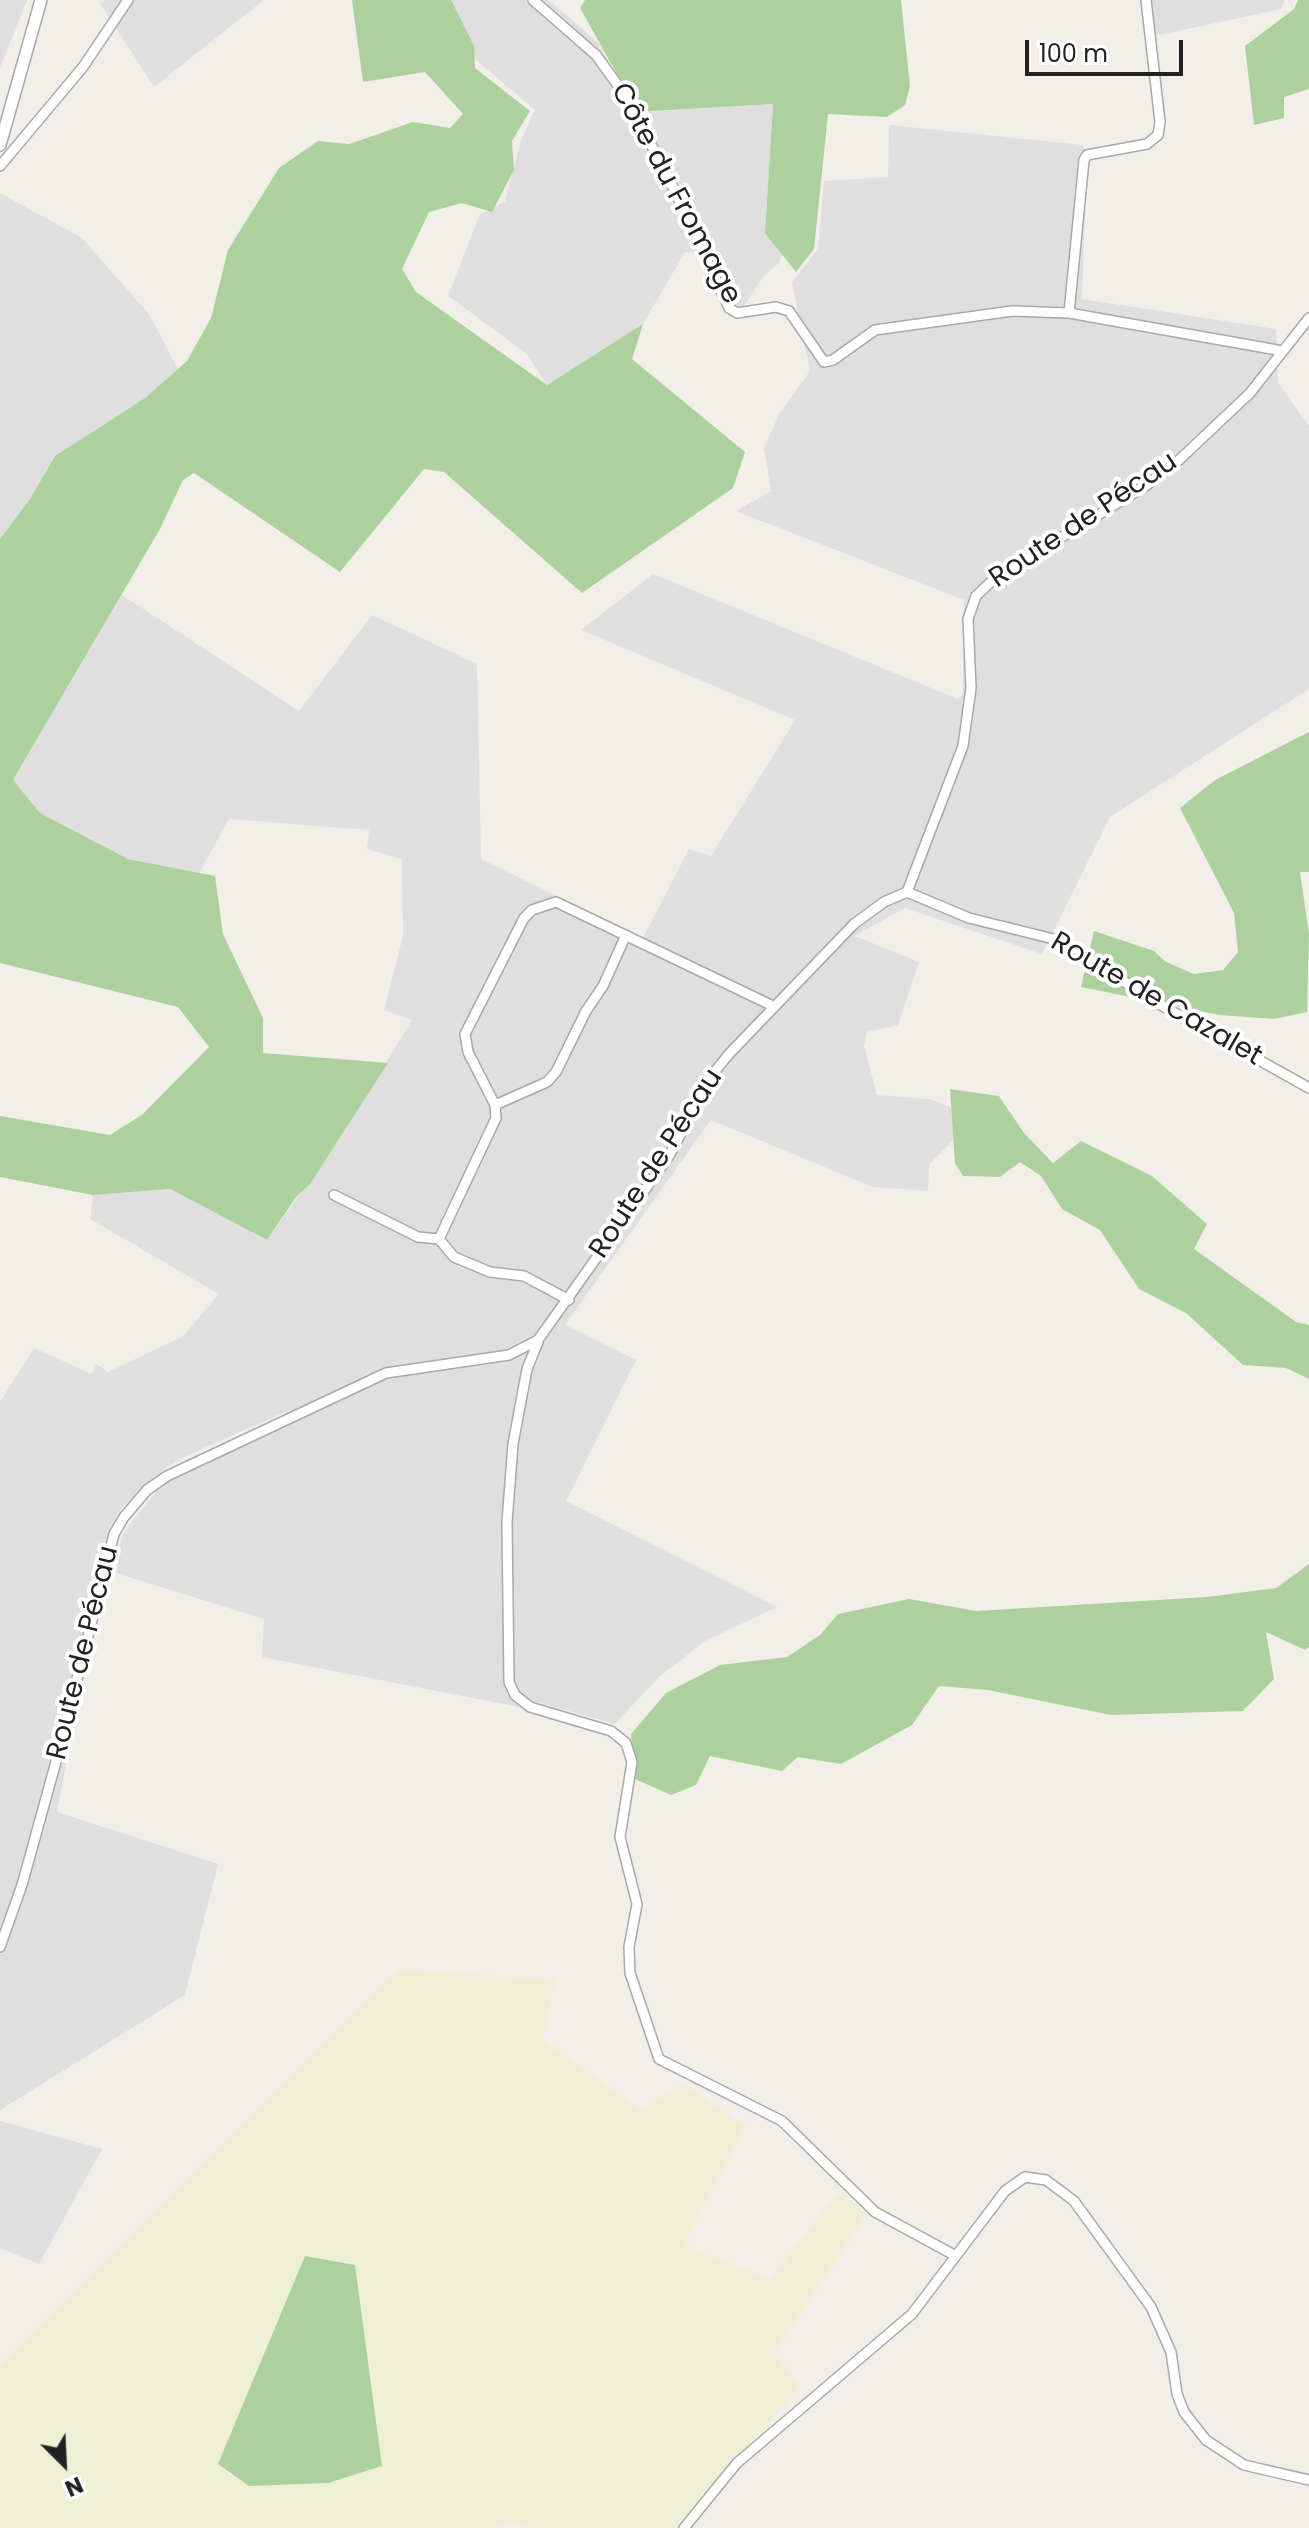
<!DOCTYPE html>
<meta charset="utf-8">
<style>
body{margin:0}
#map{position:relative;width:1309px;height:2528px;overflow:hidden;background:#f2efe9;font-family:Poppins,sans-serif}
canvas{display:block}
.north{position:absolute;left:24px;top:2424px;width:80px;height:80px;-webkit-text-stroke:6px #fff;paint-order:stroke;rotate:156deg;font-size:22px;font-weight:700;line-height:32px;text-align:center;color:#222}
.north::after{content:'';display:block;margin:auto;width:28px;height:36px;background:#222;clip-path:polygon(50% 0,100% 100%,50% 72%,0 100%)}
.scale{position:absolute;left:1025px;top:40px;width:158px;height:36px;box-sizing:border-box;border:4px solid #222;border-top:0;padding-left:10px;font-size:24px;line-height:28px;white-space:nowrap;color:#222;-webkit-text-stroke:6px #fff;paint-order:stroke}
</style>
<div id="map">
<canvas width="1309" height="2528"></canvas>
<div class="north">N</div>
<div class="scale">100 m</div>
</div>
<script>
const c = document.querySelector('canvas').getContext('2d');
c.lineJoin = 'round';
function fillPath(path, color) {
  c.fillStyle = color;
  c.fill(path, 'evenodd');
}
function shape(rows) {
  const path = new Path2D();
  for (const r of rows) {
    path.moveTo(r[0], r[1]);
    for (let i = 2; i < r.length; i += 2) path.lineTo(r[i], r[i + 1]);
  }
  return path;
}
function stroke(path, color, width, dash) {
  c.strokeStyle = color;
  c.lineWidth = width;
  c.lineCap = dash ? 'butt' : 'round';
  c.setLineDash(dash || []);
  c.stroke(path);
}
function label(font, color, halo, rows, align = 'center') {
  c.font = font + ' Poppins,sans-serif';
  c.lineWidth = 8;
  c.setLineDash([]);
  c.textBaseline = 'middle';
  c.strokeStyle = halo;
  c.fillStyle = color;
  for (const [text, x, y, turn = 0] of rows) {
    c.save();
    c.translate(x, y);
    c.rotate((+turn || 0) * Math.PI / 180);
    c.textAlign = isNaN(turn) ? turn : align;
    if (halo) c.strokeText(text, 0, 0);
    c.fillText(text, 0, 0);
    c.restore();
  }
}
const residential = shape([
 [0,0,27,0,0,68],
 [106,0,264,0,154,87,100,3],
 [448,0,548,0,598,42,635,113,773,104,765,232,788,242,779,263,764,276,741,310,729,317,697,253,685,252,643,324,547,385,526,353,448,296,480,214,505,202,521,140,535,110,475,59],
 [1142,0,1285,0,1281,9,1150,37],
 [889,125,1083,145,1087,155,1082,299,1276,329,1278,383,1309,426,1309,689,1110,817,1042,954,905,908,855,936,919,962,898,1025,867,1032,864,1046,877,1095,930,1099,977,1117,929,1164,928,1191,873,1187,711,1120,565,1325,636,1360,566,1501,777,1607,705,1641,660,1676,615,1724,536,1702,519,1707,262,1657,264,1619,116,1573,122,1535,162,1484,367,1388,285,1412,186,1456,165,1468,122,1507,109,1531,57,1812,218,1864,185,1995,0,2110,0,1402,34,1348,92,1374,96,1364,108,1372,182,1337,219,1294,90,1219,93,1195,170,1189,267,1240,338,1141,412,1020,384,1010,403,936,402,859,367,849,369,830,229,819,199,873,128,859,40,813,13,780,122,595,299,711,372,615,477,664,481,859,643,938,689,849,711,856,795,720,581,630,653,574,958,699,963,694,964,600,736,511,771,491,764,449,779,414,810,371,792,282,818,249,824,181,888,177],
 [0,193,82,238,149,314,178,369,145,398,55,456,30,499,0,539],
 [0,2121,102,2149,39,2264,0,2248]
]);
const farmland = shape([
 [398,1969,555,1980,543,2040,641,2110,684,2084,746,2126,683,2245,770,2279,840,2190,865,2217,774,2353,801,2386,674,2528,532,2528,507,2523,495,2528,0,2528,0,2366]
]);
const forest = shape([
 [352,0,451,0,474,46,475,68,530,111,512,141,514,170,492,212,462,203,429,212,402,269,416,292,547,385,643,324,632,359,745,452,733,488,582,593,444,472,424,469,340,572,194,473,183,480,160,529,13,780,40,813,128,859,215,876,223,934,263,1018,263,1053,388,1063,310,1184,296,1197,267,1240,170,1189,93,1195,0,1177,0,1116,110,1135,143,1114,209,1047,178,1007,0,963,0,539,30,499,55,456,145,398,187,361,211,318,228,250,279,168,318,141,349,144,413,122,450,128,463,114,425,72,363,82],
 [585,0,901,0,910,86,905,105,887,117,828,114,814,249,796,272,765,233,773,104,638,112,580,8],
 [1298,0,1309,0,1309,89,1284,97,1284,118,1254,125,1245,46,1294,9],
 [1309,732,1309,872,1300,872,1309,934,1307,1012,1274,1019,1220,1015,1081,987,1094,931,1154,951,1166,962,1194,974,1223,970,1238,952,1234,913,1180,808,1215,780],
 [950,1089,999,1096,1024,1133,1053,1163,1081,1141,1152,1176,1207,1224,1194,1249,1296,1322,1309,1325,1309,1379,1286,1368,1243,1365,1186,1313,1139,1289,1100,1230,1062,1209,1041,1176,1020,1162,1000,1177,963,1176,955,1163],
 [1309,1564,1309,1647,1305,1650,1266,1632,1274,1679,1243,1711,1111,1715,988,1690,939,1686,912,1725,841,1764,798,1757,782,1771,710,1756,696,1785,671,1795,635,1779,631,1734,666,1693,720,1665,787,1657,820,1635,838,1614,909,1599,976,1611,1207,1597,1276,1588],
 [305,2256,355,2265,382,2466,328,2483,249,2486,218,2464]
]);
const minor = shape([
 [533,0,596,55,627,98,670,181,729,308,737,313,776,307,789,311,824,362,833,360,875,330,1012,311,1069,313,1283,351],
 [0,166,83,67,128,0],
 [1069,313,1084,160,1087,155,1147,144,1158,135,1160,122,1146,0],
 [907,892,963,746,971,688,968,619,976,596,995,578,1147,485,1178,461,1250,393,1309,318],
 [907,892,969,918,1066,942,1150,999,1309,1088],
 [495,1105,547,1082,556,1072,586,1011,603,986,626,935],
 [334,1195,418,1237,439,1239],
 [569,1300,524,1276,490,1272,454,1257,439,1239,496,1118,495,1105,468,1052,465,1034,524,918,532,910,556,902,773,1006],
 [538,1342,527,1369,513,1444,507,1522,509,1682,515,1695,530,1707,611,1731,626,1743,632,1762,620,1837,637,1904,629,1947,630,1973,659,2059,782,2121,875,2212,956,2256],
 [0,1947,22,1885,54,1769,114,1534,124,1517,147,1490,167,1476,386,1373,509,1355,538,1340,669,1156,712,1075,729,1054,854,924,884,902,907,892],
 [684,2528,737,2463,912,2314,1005,2191,1025,2177,1046,2180,1074,2201,1151,2307,1171,2352,1177,2394,1184,2412,1206,2440,1244,2465,1309,2480]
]);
const tertiary = shape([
 [0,145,41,0]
]);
const streetNames = [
 ["Côte du Fromage",675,194,62],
 ["Route de Pécau",1084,521,-34],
 ["Route de Cazalet",1156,1000,30],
 ["Route de Pécau",657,1164,-57],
 ["Route de Pécau",84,1653,-76]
];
fillPath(residential, '#e0dfdf');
fillPath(farmland, '#eef0d5');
fillPath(forest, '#add19e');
stroke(minor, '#a9a9a9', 12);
stroke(tertiary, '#a9a9a9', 14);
stroke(minor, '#fff', 9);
stroke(tertiary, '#fff', 11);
label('28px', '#222', '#fff', streetNames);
</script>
